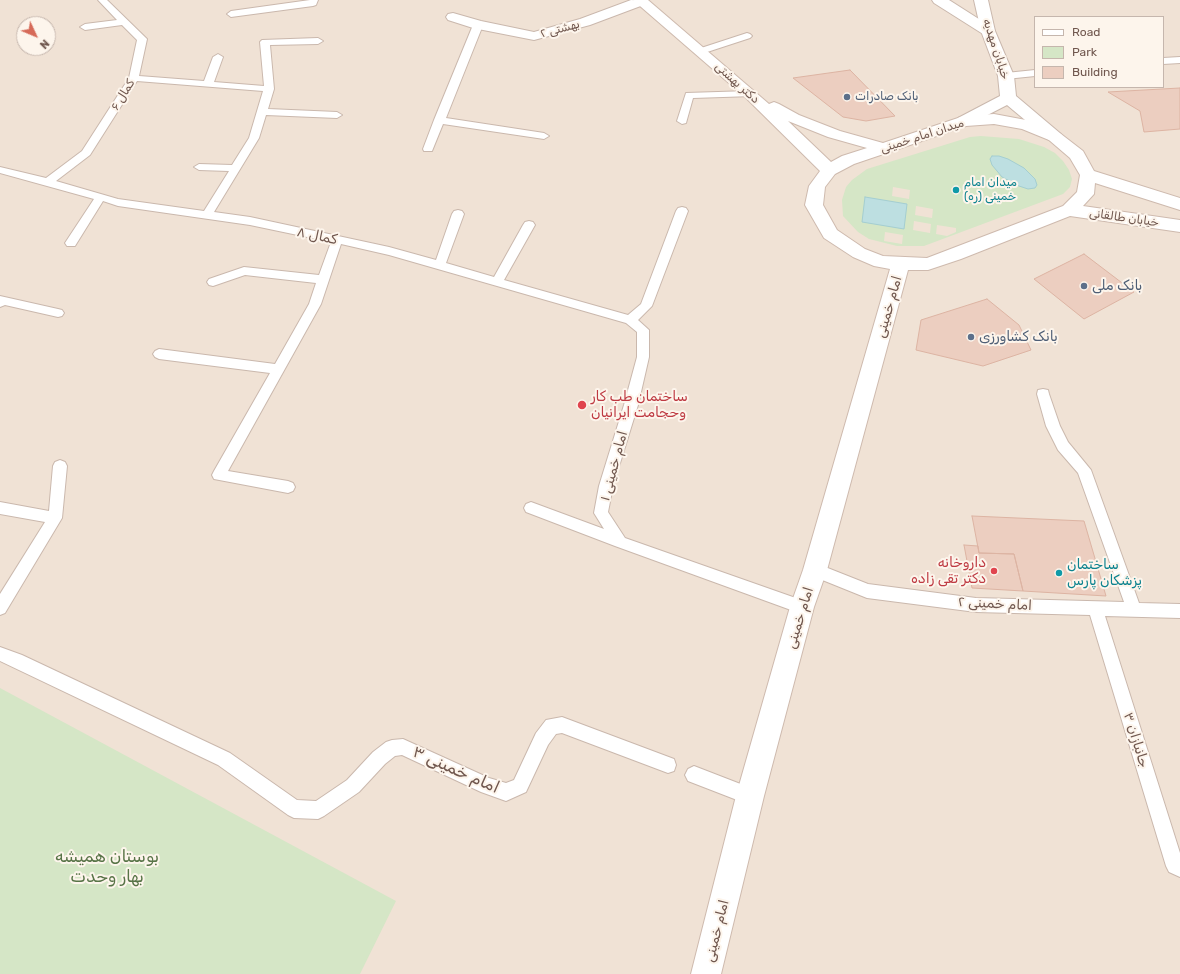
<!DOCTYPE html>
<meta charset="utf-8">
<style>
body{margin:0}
#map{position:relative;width:1180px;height:974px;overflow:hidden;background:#faf0e6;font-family:Rubik,sans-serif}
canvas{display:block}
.legend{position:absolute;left:1034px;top:16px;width:130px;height:72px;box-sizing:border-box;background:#fdf5ec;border:1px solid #c5b6ad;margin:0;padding:5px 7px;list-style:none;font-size:12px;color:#70574e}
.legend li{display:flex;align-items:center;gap:8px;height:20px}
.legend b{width:20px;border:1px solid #c5b6ad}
.north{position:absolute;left:16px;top:16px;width:40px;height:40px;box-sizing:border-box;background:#fdf5ec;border:1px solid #c5b6ad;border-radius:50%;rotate:134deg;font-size:11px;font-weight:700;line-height:16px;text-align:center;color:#70574e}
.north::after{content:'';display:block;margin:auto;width:14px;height:18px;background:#d66a58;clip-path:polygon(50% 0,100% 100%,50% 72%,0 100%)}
</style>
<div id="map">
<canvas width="1180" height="974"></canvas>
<ul class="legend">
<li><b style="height:5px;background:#fff"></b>Road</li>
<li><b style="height:11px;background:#d5e6c6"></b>Park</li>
<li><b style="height:11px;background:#eccec0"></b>Building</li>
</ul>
<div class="north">N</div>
</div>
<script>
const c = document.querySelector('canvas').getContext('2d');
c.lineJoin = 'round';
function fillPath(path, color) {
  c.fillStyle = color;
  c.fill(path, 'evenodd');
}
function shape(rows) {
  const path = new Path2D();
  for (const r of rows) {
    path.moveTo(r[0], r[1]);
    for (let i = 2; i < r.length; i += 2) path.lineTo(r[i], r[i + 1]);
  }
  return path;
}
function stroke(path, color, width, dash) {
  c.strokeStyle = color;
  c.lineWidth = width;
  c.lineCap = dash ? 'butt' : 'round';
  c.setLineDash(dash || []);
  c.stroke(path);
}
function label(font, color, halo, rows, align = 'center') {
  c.font = font + ' Rubik,"Noto Sans Arabic",sans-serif';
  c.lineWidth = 4;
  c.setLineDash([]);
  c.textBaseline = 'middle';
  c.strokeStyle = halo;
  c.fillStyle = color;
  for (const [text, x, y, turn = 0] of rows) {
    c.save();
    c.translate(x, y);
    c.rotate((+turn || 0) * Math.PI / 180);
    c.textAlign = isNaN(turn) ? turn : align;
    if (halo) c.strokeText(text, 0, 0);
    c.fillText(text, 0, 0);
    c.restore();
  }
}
const residential = shape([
 [0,0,1180,0,1180,974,0,974],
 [1035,17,1163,17,1163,87,1035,87],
 [24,24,48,24,48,48,24,48]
]);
const green = shape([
 [981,136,1019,139,1044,147,1055,153,1063,161,1069,170,1072,179,1070,187,1063,194,924,246,897,246,869,239,858,232,843,216,842,200,846,187,852,180,867,169,970,137],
 [893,187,910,190,909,199,892,196],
 [916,206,933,209,932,218,915,215],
 [914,221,931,224,930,233,913,230],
 [937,225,956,228,956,232,947,236,936,234],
 [885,232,903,235,902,244,884,241],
 [0,688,396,901,360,974,0,974]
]);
const water = shape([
 [992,156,999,156,1008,159,1024,168,1035,179,1037,185,1035,188,1028,189,1019,186,1002,177,992,165,990,159,992,156],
 [865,197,907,204,904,229,862,222,865,197]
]);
const building = shape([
 [850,70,895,116,866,121,843,117,793,78,850,70],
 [1180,88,1180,129,1144,132,1140,111,1108,92,1180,88],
 [1084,254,1134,292,1084,319,1034,279,1084,254],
 [987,299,1019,325,1031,350,983,366,916,350,921,320,987,299],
 [972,516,1084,521,1106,596,1023,591,1014,554,979,553,972,516],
 [964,545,978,546,979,553,1014,554,1023,591,972,588,964,545]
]);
const service = shape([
 [98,0,107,0,147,39,139,76,204,81,213,57,218,54,223,57,214,82,264,86,260,42,262,40,318,38,323,41,318,44,270,45,274,89,268,109,337,112,342,115,337,118,266,115,259,138,214,212,250,217,389,247,436,260,452,214,454,211,458,210,462,211,464,214,446,263,494,277,523,225,525,222,529,221,533,222,535,225,504,280,628,315,641,304,676,211,678,208,682,207,686,208,688,211,652,306,638,320,649,330,649,357,638,405,613,486,608,512,625,538,807,602,810,607,807,612,802,614,615,546,526,512,524,508,526,504,531,502,604,529,594,513,599,486,624,405,637,357,637,332,626,323,389,255,341,244,321,304,228,471,288,481,293,483,295,487,293,491,288,493,214,479,212,475,214,471,270,373,159,359,155,357,153,354,155,351,159,349,275,364,309,304,316,283,245,275,213,286,209,285,207,282,209,279,244,267,319,275,331,242,250,225,118,206,103,201,75,246,67,246,65,243,94,199,0,173,0,167,46,178,82,151,129,78,137,40,122,25,85,30,80,27,85,24,117,20,98,0],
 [137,81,263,91,249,138,232,165,199,164,194,167,199,170,229,171,204,211,118,199,56,181,90,155,137,81],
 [310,0,318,0,316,5,313,6,231,17,227,14,231,11,310,0],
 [478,22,483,25,446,118,544,133,549,136,544,139,443,124,432,151,424,151,423,149,434,120,473,25,478,22],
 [747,33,750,34,752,36,750,38,701,54,696,51,698,49,747,33],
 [1180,57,1180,63,1163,64,1163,58,1180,57],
 [1035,70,1035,76,1006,79,1001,76,1006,73,1035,70],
 [750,91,755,94,753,96,693,98,686,123,682,124,677,121,686,93,750,91],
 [0,296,58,309,62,310,64,313,62,316,58,317,5,305,0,307,0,296],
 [1043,389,1048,390,1049,394,1060,426,1068,442,1091,470,1139,603,1180,604,1180,618,1105,616,1180,853,1180,877,1169,872,1166,866,1090,615,976,612,867,598,810,575,808,570,810,565,815,563,868,584,976,598,1124,602,1078,473,1058,450,1046,426,1037,394,1038,390,1043,389],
 [60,460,65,462,67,466,62,518,5,613,0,615,0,594,45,522,0,514,0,502,49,511,53,466,55,462,60,460],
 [0,647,22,655,230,753,297,800,316,801,347,780,373,752,386,742,392,740,403,739,489,778,506,783,514,780,536,733,546,720,562,717,674,759,676,765,674,771,668,773,562,733,556,734,548,745,526,792,506,801,481,792,402,755,395,756,385,764,359,792,324,816,318,819,294,818,288,815,218,765,0,661,0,647],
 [694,766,756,790,759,796,756,802,750,805,688,781,685,775,688,769,694,766]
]);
const minor = shape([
 [631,0,648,1,646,4,590,25,534,40,473,28,448,20,446,17,448,14,453,13,481,21,534,32,580,19,631,0],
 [932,0,949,0,993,28,995,31,993,34,988,35,983,34,934,3,932,0]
]);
const tertiary = shape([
 [974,0,988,0,995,31,1014,76,1016,96,1061,134,1063,137,1061,140,1055,142,1049,140,1007,105,970,124,964,126,958,124,956,121,958,118,1000,96,998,76,981,31,974,0]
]);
const secondary = shape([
 [633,0,648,0,769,104,774,102,779,104,799,115,840,131,883,143,964,116,994,114,1026,120,1061,134,1083,151,1094,171,1180,198,1180,210,1095,183,1094,194,1083,206,1180,220,1180,232,1070,216,961,259,928,270,908,270,827,570,814,607,764,796,721,974,691,974,736,796,790,607,803,570,890,269,874,266,853,257,824,238,805,205,809,186,820,171,745,97,633,0],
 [788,121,828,137,867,148,842,156,831,162,788,121],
 [994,124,1022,129,1049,140,1070,158,1080,175,1077,192,1063,206,927,258,883,256,865,249,837,230,823,205,825,187,835,174,854,164,966,126,994,124]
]);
const markers = [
 [847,97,4,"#5c6f8a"],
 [956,190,4,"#0f9aa8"],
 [1084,286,4,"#5c6f8a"],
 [971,337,4,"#5c6f8a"],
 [582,405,5,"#e0444e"],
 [994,571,4,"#e0444e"],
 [1059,573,4,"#0f9aa8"]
];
const farStreetnames = [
 ["بهشتی ۲",560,29,-15],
 ["خیابان مهدیه",996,49,72],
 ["دکتر بهشتی",737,83,42],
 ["کمال ۶",123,95,-58],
 ["میدان امام خمینی",922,136,-18],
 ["خیابان طالقانی",1124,218,8]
];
const farServicenames = [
 ["بانک صادرات",855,97]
];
const farCulturenames = [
 ["میدان امام",964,183],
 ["خمینی (ره)",964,197]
];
const streetNames = [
 ["کمال ۸",317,236,12],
 ["امام خمینی",889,307,-74],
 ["امام خمینی ۱",614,466,-75],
 ["امام خمینی ۲",995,604,3],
 ["امام خمینی",800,618,-73],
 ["جانبازان ۳",1136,740,73],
 ["امام خمینی",717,931,-76]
];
const serviceNames = [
 ["بانک ملی",1092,286],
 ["بانک کشاورزی",979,337]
];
const healthNames = [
 ["ساختمان طب کار",591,397],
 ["و‌حجامت ایرانیان",591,413],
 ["داروخانه",986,563,"right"],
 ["دکتر تقی زاده",986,579,"right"]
];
const cultureNames = [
 ["ساختمان",1067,565],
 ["پزشکان پارس",1067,581]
];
const nearStreetnames = [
 ["امام خمینی ۳",456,770,24]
];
const nearParknames = [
 ["بوستان همیشه",107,857],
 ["بهار وحدت",107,877]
];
fillPath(residential, '#f0e2d5');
fillPath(green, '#d5e6c6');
fillPath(water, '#bddfe1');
stroke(water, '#a4ced1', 1);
fillPath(building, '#eccec0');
stroke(building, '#ddb4a3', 1);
stroke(service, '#cab8ad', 2);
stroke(minor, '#cab8ad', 2);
stroke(tertiary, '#cab8ad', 2);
stroke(secondary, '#cebaae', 2);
fillPath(service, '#fff');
fillPath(minor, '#fff');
fillPath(tertiary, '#fff');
fillPath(secondary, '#fff');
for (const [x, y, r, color] of markers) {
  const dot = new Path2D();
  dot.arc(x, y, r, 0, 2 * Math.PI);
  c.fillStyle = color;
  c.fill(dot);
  stroke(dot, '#fdf5ec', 1.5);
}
label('12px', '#70574e', '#fdf5ec', farStreetnames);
label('12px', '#4e5e75', '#fdf5ec', farServicenames, 'left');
label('12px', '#0d838f', '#fdf5ec', farCulturenames, 'left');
label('14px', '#70574e', '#fdf5ec', streetNames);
label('14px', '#4e5e75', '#fdf5ec', serviceNames, 'left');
label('14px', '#be3a42', '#fdf5ec', healthNames, 'left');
label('14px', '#0d838f', '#fdf5ec', cultureNames, 'left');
label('17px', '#70574e', '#fdf5ec', nearStreetnames);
label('17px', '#587447', '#fdf5ec', nearParknames);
</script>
